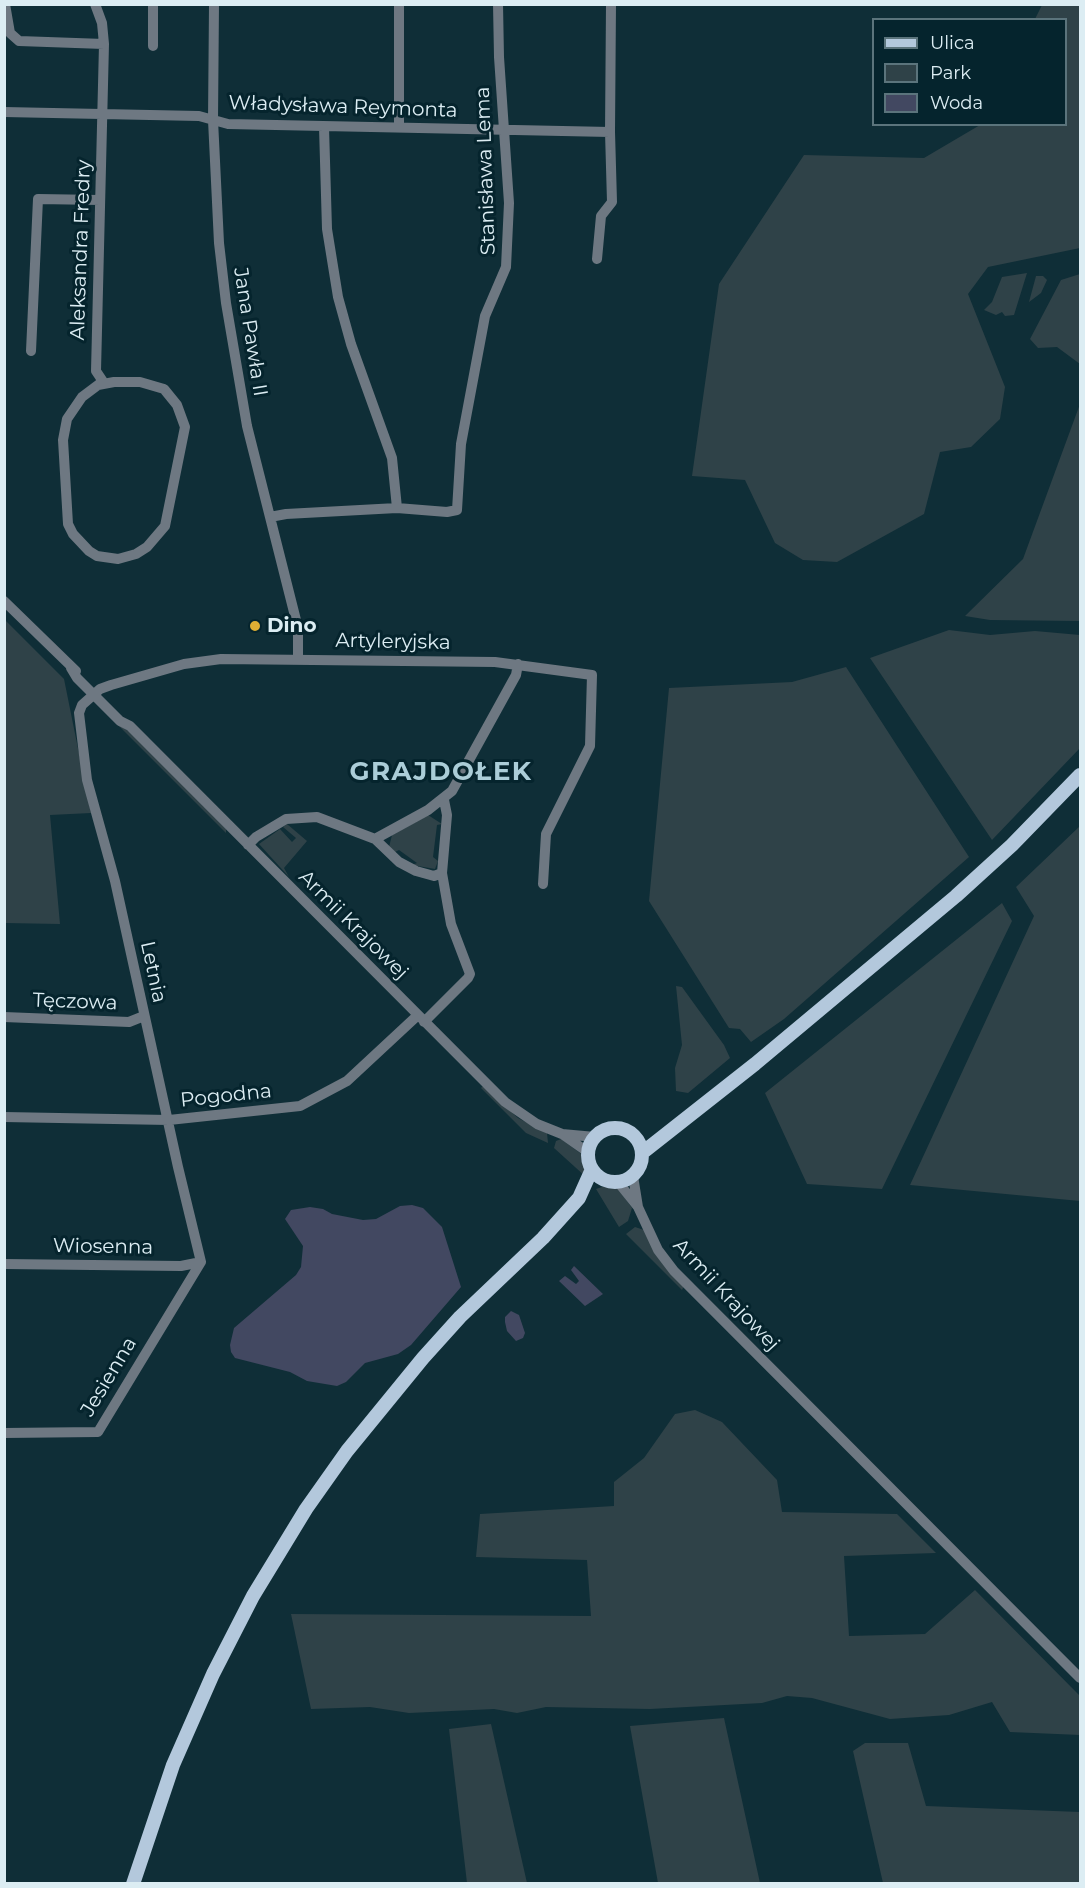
<!DOCTYPE html>
<meta charset="utf-8">
<style>
body{margin:0}
#map{position:relative;width:1085px;height:1888px;overflow:hidden;background:#0f2e37;font-family:Montserrat,sans-serif}
canvas{display:block}
.frame{position:absolute;inset:0;border:6px solid #dcedf3;pointer-events:none}
.legend{position:absolute;left:872px;top:18px;width:195px;height:108px;box-sizing:border-box;background:#05242d;border:2px solid #5b747c;margin:0;padding:8px 10px;list-style:none;font-size:18px;color:#dcedf3}
.legend li{display:flex;align-items:center;gap:12px;height:30px}
.legend b{width:30px;border:2px solid #5b747c}
</style>
<div id="map">
<canvas width="1085" height="1888"></canvas>
<div class="frame"></div>
<ul class="legend">
<li><b style="height:8px;background:#b3c8dc"></b>Ulica</li>
<li><b style="height:16px;background:#2f4248"></b>Park</li>
<li><b style="height:16px;background:#424861"></b>Woda</li>
</ul>
</div>
<script>
const c = document.querySelector('canvas').getContext('2d');
c.lineJoin = 'round';
function fillPath(path, color) {
  c.fillStyle = color;
  c.fill(path, 'evenodd');
}
function shape(rows) {
  const path = new Path2D();
  for (const r of rows) {
    if (r.length === 3) {
      path.moveTo(r[0] + r[2], r[1]);
      path.arc(r[0], r[1], r[2], 0, 2 * Math.PI);
      continue;
    }
    path.moveTo(r[0], r[1]);
    for (let i = 2; i < r.length; i += 2) path.lineTo(r[i], r[i + 1]);
  }
  return path;
}
function stroke(path, color, width, dash) {
  c.strokeStyle = color;
  c.lineWidth = width;
  c.lineCap = dash ? 'butt' : 'round';
  c.setLineDash(dash || []);
  c.stroke(path);
}
function label(font, color, halo, rows, align = 'center') {
  c.font = font + ' Montserrat,sans-serif';
  c.lineWidth = 6;
  c.setLineDash([]);
  c.textBaseline = 'middle';
  c.strokeStyle = halo;
  c.fillStyle = color;
  for (const [text, x, y, turn = 0] of rows) {
    c.save();
    c.translate(x, y);
    c.rotate((+turn || 0) * Math.PI / 180);
    c.textAlign = isNaN(turn) ? turn : align;
    if (halo) c.strokeText(text, 0, 0);
    c.fillText(text, 0, 0);
    c.restore();
  }
}
const green = shape([
 [1042,5,1080,5,1080,248,988,267,968,294,1005,387,1000,419,971,447,940,452,924,514,837,562,803,560,775,543,745,480,692,476,719,284,804,155,924,158,980,125,1066,124,1066,20,1035,19],
 [1027,273,1014,315,1005,316,1002,312,996,315,984,310,992,302,1002,277],
 [1080,274,1080,364,1057,347,1038,348,1030,339,1061,280],
 [1036,276,1043,276,1047,280,1041,293,1029,302],
 [1080,404,1080,621,990,620,965,616,1023,559],
 [4,619,64,679,91,813,50,815,60,924,5,923],
 [949,630,990,635,1035,631,1080,635,1080,748,992,840,870,658],
 [846,667,969,857,784,1019,751,1042,740,1029,729,1028,649,901,669,688,792,682],
 [117,724,130,732,226,829,226,833],
 [428,815,442,824,437,825,433,857,438,861,435,869,412,865,417,863,399,850,395,852,389,847,392,835],
 [287,824,307,841,284,868,289,877,259,844,280,829,292,842,296,838,283,827],
 [1080,826,1080,1201,910,1185,1034,916,1016,887],
 [1002,903,1012,921,882,1189,807,1184,765,1093],
 [676,986,682,987,724,1045,730,1058,688,1093,676,1091,675,1068,682,1045],
 [483,1086,518,1118,547,1133,548,1143,526,1133,481,1088],
 [561,1139,584,1156,586,1177,554,1148,556,1141],
 [608,1185,617,1187,632,1208,628,1221,619,1227,596,1189],
 [635,1227,644,1230,684,1286,682,1290,626,1234],
 [695,1410,722,1422,777,1480,782,1512,897,1514,936,1553,844,1556,849,1636,925,1634,975,1590,1080,1696,1080,1735,1010,1732,992,1702,949,1715,890,1719,812,1698,787,1696,762,1703,650,1709,546,1707,517,1713,494,1709,409,1713,370,1707,311,1709,291,1614,591,1616,587,1560,476,1557,480,1514,614,1506,614,1482,644,1458,675,1414],
 [724,1718,760,1883,658,1883,630,1726],
 [491,1724,527,1883,467,1883,449,1729],
 [865,1743,908,1743,926,1806,1080,1812,1080,1883,883,1883,853,1751]
]);
const water = shape([
 [412,1205,423,1208,442,1227,461,1287,411,1345,398,1354,365,1363,346,1382,337,1386,307,1381,290,1372,235,1358,231,1352,230,1345,234,1328,296,1275,301,1267,303,1246,285,1219,291,1210,310,1207,323,1209,332,1214,363,1220,376,1219,400,1206],
 [574,1266,603,1294,585,1306,559,1281,565,1276,576,1284,579,1281,571,1270],
 [511,1311,519,1315,525,1333,523,1338,516,1341,507,1331,505,1322,505,1317]
]);
const minor = shape([
 [5,4,10,33,19,41,104,44],
 [95,4,102,23,104,44,96,371,104,383],
 [153,4,153,46],
 [214,4,213,120,219,243,226,303,247,426,298,628,298,658],
 [399,4,399,126],
 [4,112,199,116,228,124,610,132],
 [324,127,327,229,338,297,351,344,392,458,397,508],
 [597,259,601,216,612,202,610,132,611,4],
 [31,351,38,199,100,200],
 [114,382,140,382,164,389,177,405,185,427,165,526,147,547,136,554,118,559,97,556,89,551,73,534,68,524,63,440,67,419,82,397,98,385,114,382],
 [270,517,286,514,397,508,447,512,457,510,461,444,485,316,506,267,509,203,499,57,498,4],
 [4,601,76,671],
 [71,668,77,678,120,721,130,726,505,1102,537,1124,562,1134,595,1137],
 [375,839,428,810,452,791,516,675,518,664],
 [248,845,256,837,286,819,317,817,375,839,399,862,416,871,434,876,442,873],
 [4,1017,129,1022,144,1016],
 [424,1022,468,978,470,974,451,924,442,873,447,815,444,800],
 [4,1117,169,1120,300,1106,347,1081,418,1015],
 [562,1134,589,1153],
 [633,1176,638,1207,658,1250,674,1271,1080,1678],
 [618,1182,638,1207],
 [201,1262,178,1167,115,881,87,780,79,713,82,705,100,689,111,685,184,664,221,659,495,662,592,675,590,746,546,834,543,884],
 [4,1264,181,1266,201,1262],
 [4,1433,98,1432,201,1262]
]);
const major = shape([
 [615,1155,27],
 [642,1153,755,1064,956,896,1012,845,1080,775],
 [133,1884,173,1765,213,1674,253,1596,306,1509,347,1451,423,1358,460,1317,543,1238,579,1198,592,1169]
]);
const markers = [
 [255,626,6,"#e0af34"]
];
const streetNames = [
 ["Władysława Reymonta",343,107,2],
 ["Stanisława Lema",486,171,-92],
 ["Aleksandra Fredry",81,250,-88],
 ["Jana Pawła II",250,332,81],
 ["Artyleryjska",393,642,1],
 ["Armii Krajowej",353,925,45],
 ["Letnia",153,972,78],
 ["Tęczowa",75,1002,2],
 ["Pogodna",226,1096,-6],
 ["Wiosenna",103,1247,1],
 ["Armii Krajowej",726,1295,47],
 ["Jesienna",109,1377,-59]
];
const poiNames = [
 ["Dino",267,626]
];
const districtNames = [
 ["GRAJDOŁEK",441,772]
];
fillPath(green, '#2f4248');
fillPath(water, '#424861');
stroke(minor, '#6e7882', 10);
stroke(major, '#b3c8dc', 14);
for (const [x, y, r, color] of markers) {
  const dot = new Path2D();
  dot.arc(x, y, r, 0, 2 * Math.PI);
  c.fillStyle = color;
  c.fill(dot);
  stroke(dot, '#05242d', 2);
}
label('20px', '#dcedf3', '#05242d', streetNames);
label('bold 20px', '#dcedf3', '#05242d', poiNames, 'left');
c.letterSpacing = '1.5px';
label('bold 26px', '#abcdd8', '#05242d', districtNames);
c.letterSpacing = '0px';
</script>
